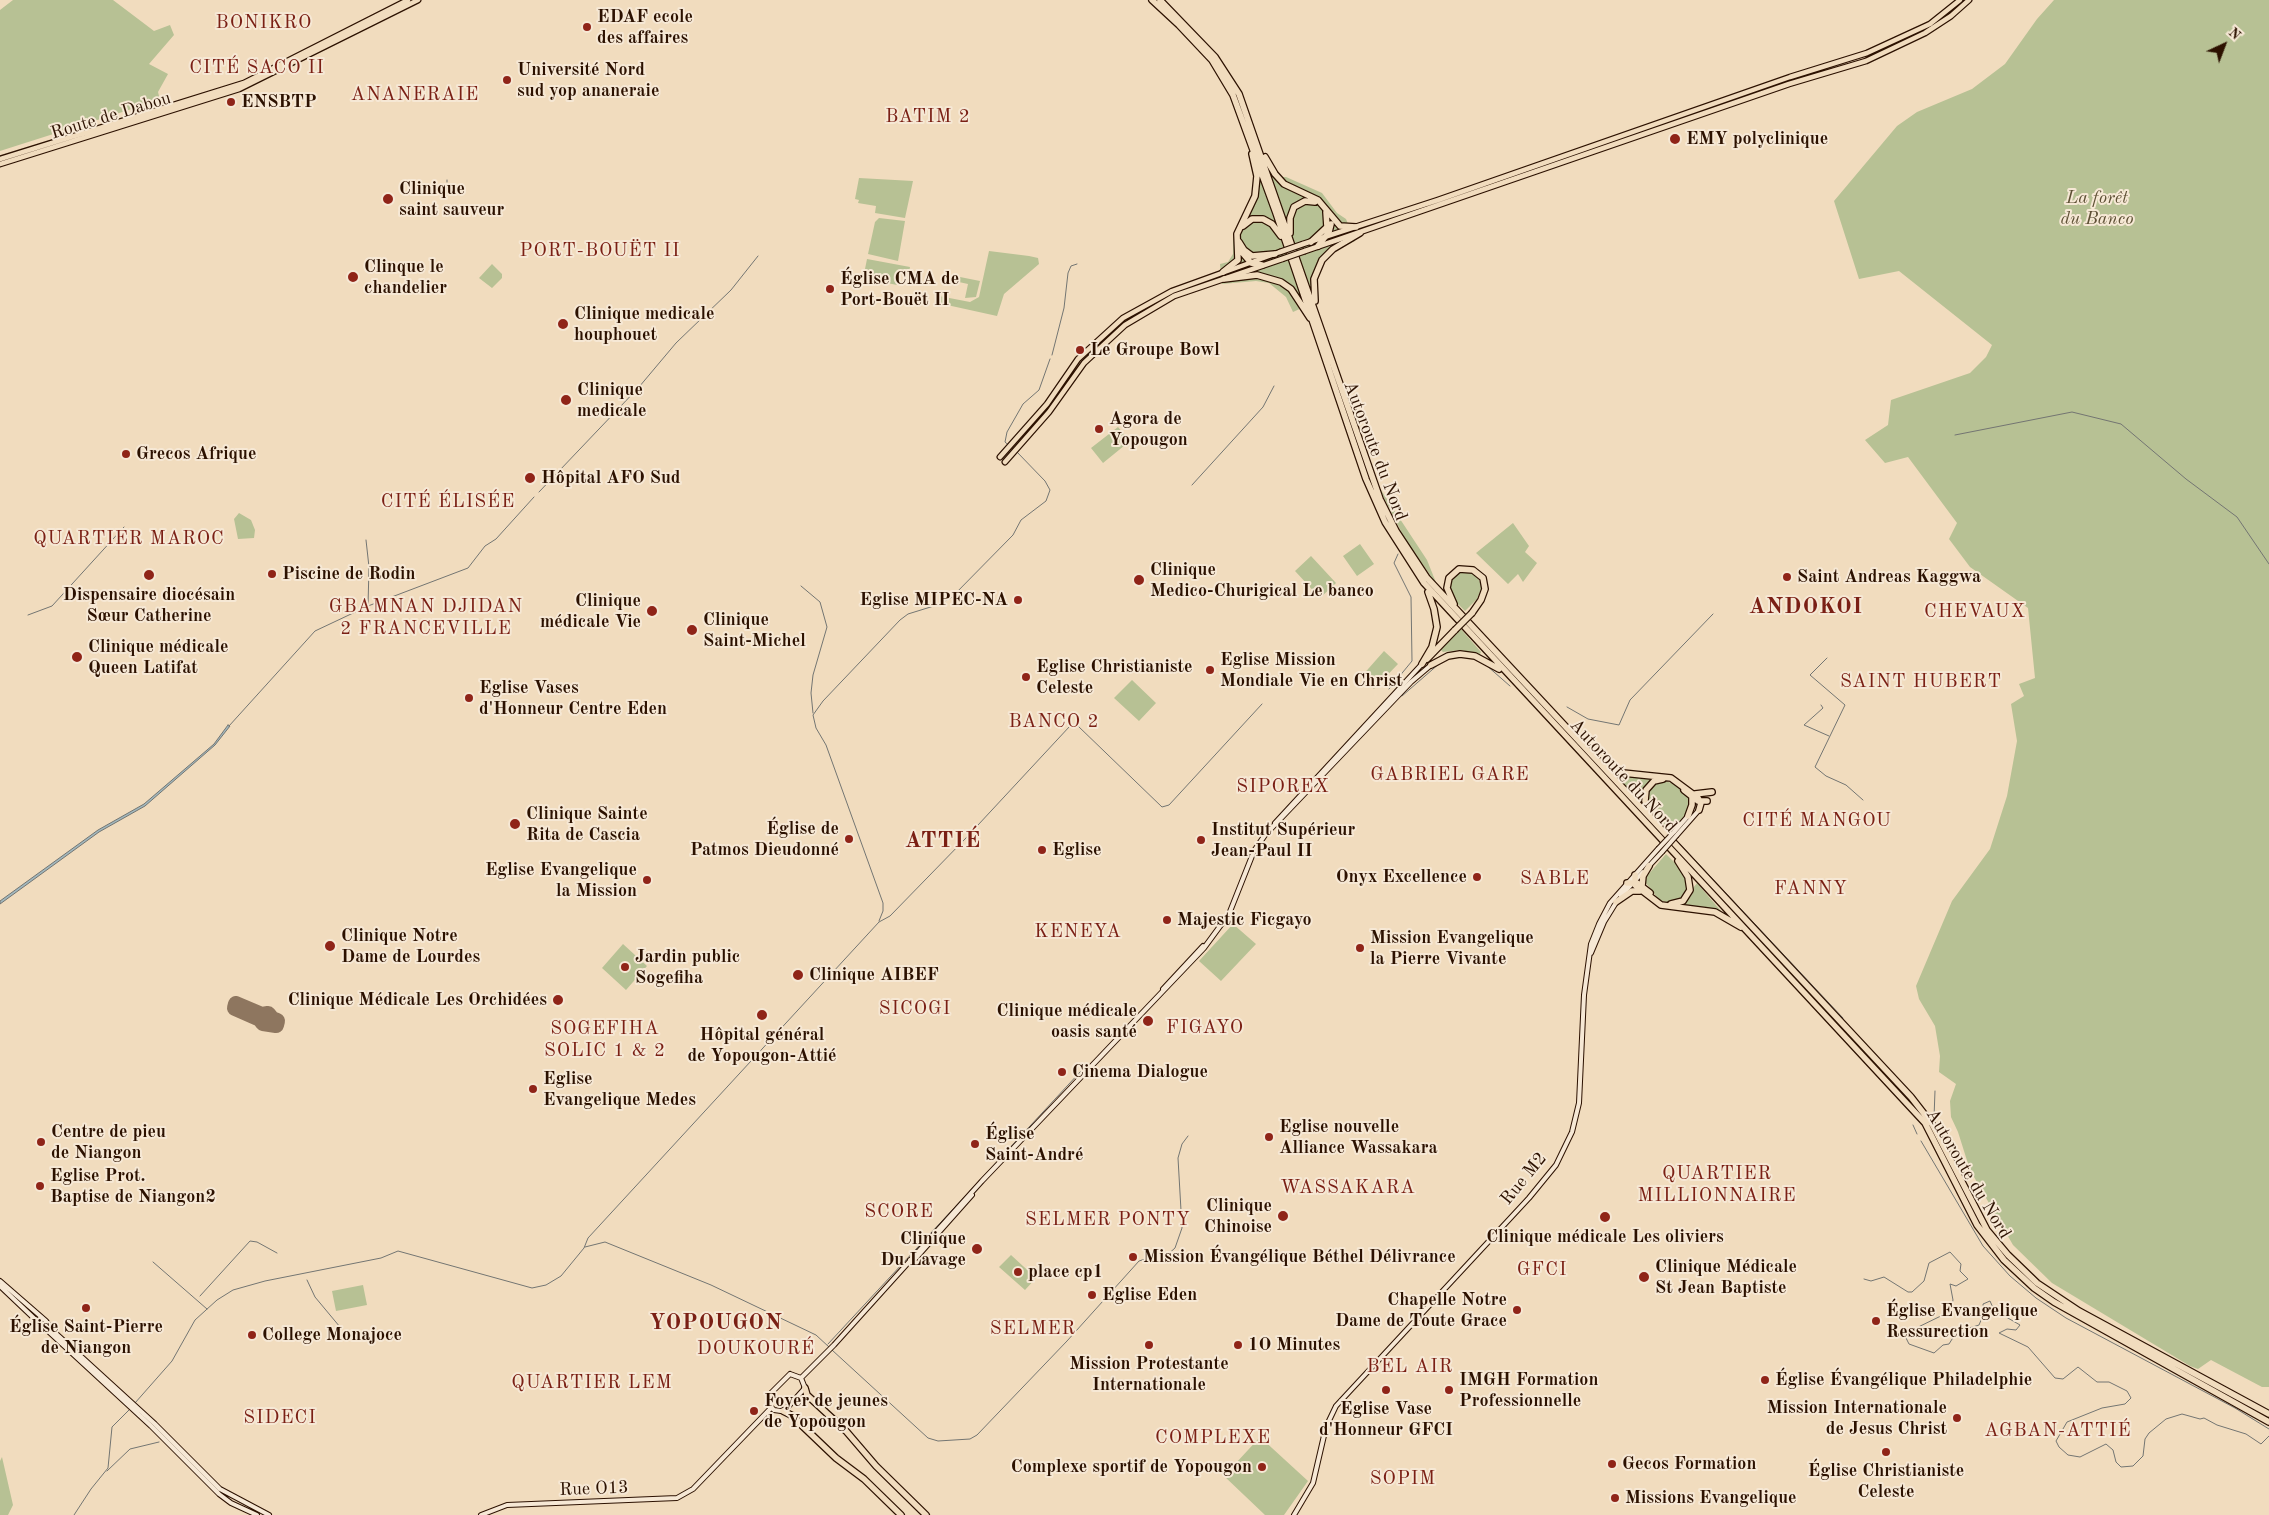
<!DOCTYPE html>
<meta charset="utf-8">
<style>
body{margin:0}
#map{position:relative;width:2269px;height:1515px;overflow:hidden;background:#f1dcbe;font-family:"Old Standard TT",serif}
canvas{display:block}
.north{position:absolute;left:2199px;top:20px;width:50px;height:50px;-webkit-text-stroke:4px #f6e8d5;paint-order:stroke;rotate:43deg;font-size:14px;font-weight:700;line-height:20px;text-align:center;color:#2c1100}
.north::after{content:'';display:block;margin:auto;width:18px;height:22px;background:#2c1100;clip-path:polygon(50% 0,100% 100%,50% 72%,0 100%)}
</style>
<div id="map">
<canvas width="2269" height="1515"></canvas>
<div class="north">N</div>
</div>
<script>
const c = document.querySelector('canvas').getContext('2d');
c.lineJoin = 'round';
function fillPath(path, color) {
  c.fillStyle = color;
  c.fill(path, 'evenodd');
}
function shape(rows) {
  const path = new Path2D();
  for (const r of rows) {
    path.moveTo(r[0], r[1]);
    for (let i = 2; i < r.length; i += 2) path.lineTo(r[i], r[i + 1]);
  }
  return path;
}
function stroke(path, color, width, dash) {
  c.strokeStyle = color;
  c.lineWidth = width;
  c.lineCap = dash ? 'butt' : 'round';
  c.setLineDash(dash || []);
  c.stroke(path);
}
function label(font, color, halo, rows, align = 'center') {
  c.font = font + ' "Old Standard TT",serif';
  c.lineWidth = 4;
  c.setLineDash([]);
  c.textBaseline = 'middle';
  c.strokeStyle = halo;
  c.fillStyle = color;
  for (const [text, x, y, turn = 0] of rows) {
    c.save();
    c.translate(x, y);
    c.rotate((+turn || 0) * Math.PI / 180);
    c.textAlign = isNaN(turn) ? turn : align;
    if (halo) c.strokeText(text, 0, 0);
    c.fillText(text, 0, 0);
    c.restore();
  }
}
const green = shape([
 [13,0,113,0,154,31,170,25,174,35,149,64,168,74,158,92,160,100,0,151,0,10],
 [2054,0,2269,0,2269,1387,2262,1387,2211,1360,2198,1369,2190,1366,2052,1283,2013,1245,1970,1170,1958,1132,1951,1117,1950,1101,1956,1084,1939,1072,1940,1056,1935,1026,1919,999,1916,986,1952,901,1990,849,2007,796,2017,741,2011,704,2024,696,2019,684,2035,678,2028,608,1970,567,1949,539,1957,523,1908,457,1885,463,1865,440,1888,425,1891,400,1970,373,1986,357,1992,345,1899,271,1859,279,1834,201,1897,126,1917,112,1972,89,2005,64,2037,19],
 [1253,176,1286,177,1322,193,1337,213,1346,219,1355,241,1336,250,1323,263,1317,280,1319,300,1293,312,1286,297,1269,283,1256,281,1222,284,1220,264,1228,262,1233,254,1233,236,1248,206,1253,189],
 [859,178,913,181,905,218,875,213,876,206,858,203,859,200,855,199],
 [879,218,905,221,898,261,868,254,875,222],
 [989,251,1029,256,1038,258,1039,264,1004,294,997,316,938,303,939,296,970,302,979,297],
 [867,259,910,267,909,272,900,270,897,285,868,279,864,274],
 [492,264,502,274,502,278,492,288,479,278],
 [960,277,980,281,976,297,965,298,968,284,959,282],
 [1118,427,1130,441,1103,463,1091,448],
 [1377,484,1427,560,1437,585,1405,539],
 [239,513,251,520,255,530,254,538,238,539,234,519],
 [1513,523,1529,546,1525,552,1537,563,1523,582,1518,574,1508,584,1476,553],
 [1360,544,1374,564,1357,576,1343,556],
 [1311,556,1336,583,1320,598,1295,571],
 [1467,570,1477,575,1482,587,1477,599,1465,611,1457,603,1449,586,1450,580,1460,571],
 [1460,628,1481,652,1480,654,1460,650,1443,652,1440,649],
 [1384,651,1398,664,1374,689,1361,677],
 [1132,680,1156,703,1139,721,1114,698],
 [1609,768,1622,775,1653,778,1644,790,1642,796,1645,808],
 [1663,780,1674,784,1691,799,1687,814,1669,832,1648,803,1647,797,1652,785],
 [1666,854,1683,871,1689,886,1685,897,1670,903,1659,900,1646,883,1647,876],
 [1697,883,1721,911,1679,906,1691,896,1693,888],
 [1233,924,1256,944,1221,981,1199,961],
 [623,944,647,966,626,990,602,968],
 [1011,1255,1036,1278,1025,1290,999,1267],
 [363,1285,367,1305,336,1311,332,1291],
 [1260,1437,1308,1481,1284,1515,1265,1515,1224,1476],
 [2,1457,13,1505,8,1515,0,1515,0,1461]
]);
const water = shape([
 [228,725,230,726,215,745,145,806,99,832,0,904,0,901,98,830,144,804,214,744,228,725]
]);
const stream = shape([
 [447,182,447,180],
 [1052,355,1064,308,1068,273,1071,266,1077,264],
 [1955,435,2072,412,2121,424,2186,479,2237,517,2269,564],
 [1013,449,1005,442,1007,432,1023,404,1039,390,1050,359],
 [1192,485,1263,407,1274,386],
 [539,492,639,387,676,343,731,290,758,256],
 [366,540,369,567,368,606],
 [801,586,820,602,827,627,813,675,811,693,813,713],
 [28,615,52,606,124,527],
 [1827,658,1810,675,1845,705,1815,767,1826,776,1846,785,1863,800],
 [1486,665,1510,686],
 [1389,689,1412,661,1411,597,1394,563,1398,554],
 [1402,696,1440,663],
 [1821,705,1823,708,1804,725,1829,736],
 [1567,707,1588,719,1619,725,1630,700,1713,614],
 [229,726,315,631,368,606,468,568,485,546,496,539,534,497],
 [1078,726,1162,807,1169,805,1262,704],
 [1678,842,1843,1018],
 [879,921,883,911,883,903,826,745,816,728,813,715,823,701,900,620,908,614,937,605,951,598,1013,535,1021,520,1046,501,1050,490,1045,481,1016,451],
 [1934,1118,1935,1091],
 [1913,1125,1917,1134],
 [1921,1141,1983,1246,2010,1276,2036,1298,2066,1318,2235,1408,2269,1429],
 [585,1247,605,1242,711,1285,816,1335,829,1347],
 [1166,1256,1175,1248,1182,1228,1178,1158,1182,1144,1188,1136],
 [153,1262,207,1309],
 [1864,1279,1871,1281,1884,1277,1908,1292,1912,1292,1924,1281,1929,1263,1950,1252,1961,1264,1960,1271,1968,1279,1956,1286,1950,1284,1953,1300,1951,1309,1947,1313,1908,1332,1906,1338,1909,1344,1934,1353,1943,1345,1949,1344,1954,1336,1963,1330,1979,1325,1984,1313,1983,1304,1990,1301,1994,1310,2020,1325,2016,1330,2007,1329,1999,1333,2028,1347,2055,1378,2063,1379,2078,1367,2097,1382,2109,1382,2127,1391,2131,1398,2125,1404,2102,1408,2067,1422,2056,1441,2059,1447,2068,1455,2080,1457,2106,1444,2113,1450,2116,1462,2121,1467,2133,1466,2143,1456,2145,1439,2149,1433,2166,1419,2182,1414,2200,1419,2204,1418,2217,1425,2246,1434,2261,1444,2269,1436],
 [307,1280,315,1297,340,1327],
 [200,1296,250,1241,257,1242,277,1253],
 [828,1344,1081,1071],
 [832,1350,928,1438,938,1441,970,1439,977,1435,1067,1341,1139,1261,1151,1257],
 [135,1403,172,1361,195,1320,217,1300,233,1290,265,1281,381,1258,398,1251,532,1288,546,1285,561,1276,584,1248,588,1238,879,922,890,916,965,839,1070,726],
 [107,1471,130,1449,159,1442],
 [74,1515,91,1489,108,1468,112,1427,131,1408]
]);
const runway = shape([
 [236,1004,262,1015,268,1014,272,1019,277,1021,276,1025,263,1023,260,1019,235,1008,236,1004]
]);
const secondary = shape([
 [1275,823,1422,664],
 [1674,832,1688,816],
 [1677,835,1699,810],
 [1648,867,1662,852],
 [1621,896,1643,872],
 [1591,953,1604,922,1617,901],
 [1163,989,1203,946],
 [910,1260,916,1258,972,1195],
 [0,1281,46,1321,52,1330,155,1424,220,1489,269,1515],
 [0,1286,39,1323,40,1327,47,1330,151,1426,219,1494,231,1503,257,1515],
 [790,1374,801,1378,805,1388,786,1409,781,1411,774,1410,769,1405,769,1395,790,1374],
 [801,1378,834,1345,982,1181,1204,948,1229,914,1254,851,1265,835,1411,682,1431,665],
 [481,1515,507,1505,677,1498,693,1489,771,1408],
 [1294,1515,1313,1483,1326,1427,1336,1406,1529,1198,1556,1165,1572,1132,1579,1103,1584,995,1591,944,1599,924,1610,903,1658,849]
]);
const primary = shape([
 [0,159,244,83,408,0],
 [0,164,239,89,418,0],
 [1303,244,1438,200,1790,77,1867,53,1930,24,1960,0],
 [1305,251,1789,84,1866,61,1925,33,1951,16,1969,0],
 [1000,457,1047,404,1078,359,1123,318,1172,291,1280,252],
 [1005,462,1049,412,1084,363,1125,325,1174,296,1282,259]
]);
const highway = shape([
 [1152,0,1179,25,1212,60,1233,95,1276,213,1366,479,1385,522,1424,583,1925,1123,1977,1225,2004,1260,2034,1288,2054,1302,2269,1422],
 [1160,0,1215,57,1239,94,1380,499,1396,531,1427,578,1911,1097,1932,1124,1987,1230,2008,1255,2037,1283,2079,1311,2269,1414],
 [1265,157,1275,174,1284,184,1318,200,1340,226,1356,227],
 [1243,226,1252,219,1263,219,1272,224,1281,236],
 [1290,233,1290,218,1294,207,1305,201,1315,202],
 [1239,242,1244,250,1252,256,1275,254],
 [1311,242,1327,227,1326,212],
 [1318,246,1329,232,1331,224],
 [1240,250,1251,263,1262,265],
 [1223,272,1238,260,1237,234,1255,196,1257,176,1252,154],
 [1224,279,1257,275,1281,282,1291,289,1310,318],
 [1315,301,1314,279,1322,260,1333,249,1360,233],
 [1454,604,1447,588,1449,578,1459,569,1473,570,1483,578,1485,589,1481,600,1472,613],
 [1427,659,1455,630],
 [1422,664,1432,647,1437,627,1434,609,1428,592],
 [1431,665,1448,656,1460,654,1475,656,1499,669],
 [1600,761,1623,773,1671,778,1698,798,1701,803,1699,810],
 [1684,790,1698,801,1707,801],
 [1695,794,1712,792],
 [1650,815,1645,801,1646,790,1654,781,1663,779],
 [1688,816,1692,805,1692,798],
 [1635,875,1635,885,1661,905,1715,912,1741,927],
 [1627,883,1637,883,1650,893],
 [1642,886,1643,876,1649,866],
 [1616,902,1632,891,1640,891],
 [1671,904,1683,901,1690,890,1688,877,1678,861],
 [805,1388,807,1395,846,1431,876,1466,926,1515],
 [783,1411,791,1415,836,1458,864,1479,901,1515]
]);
const secondaryBridge = shape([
 [1658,849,1674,832],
 [1662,852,1677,835]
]);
const primaryBridge = shape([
 [1280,252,1303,244],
 [1282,259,1305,251]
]);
const highwayBridge = shape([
 [1455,630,1472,613]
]);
const markers = [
 [587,27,5,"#8f2418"],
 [507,80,5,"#8f2418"],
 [231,102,5,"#8f2418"],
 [1675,139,6,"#8f2418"],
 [388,199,6,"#8f2418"],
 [353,277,6,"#8f2418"],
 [830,289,5,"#8f2418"],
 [563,324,6,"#8f2418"],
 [1080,350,5,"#8f2418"],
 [566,400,6,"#8f2418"],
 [1099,429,5,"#8f2418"],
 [126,454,5,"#8f2418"],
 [530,478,6,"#8f2418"],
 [272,574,5,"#8f2418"],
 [149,575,6,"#8f2418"],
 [1787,577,5,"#8f2418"],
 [1139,580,6,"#8f2418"],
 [1018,600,5,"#8f2418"],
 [652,611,6,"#8f2418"],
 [692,630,6,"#8f2418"],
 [77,657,6,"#8f2418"],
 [1210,670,5,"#8f2418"],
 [1026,677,5,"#8f2418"],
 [469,698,5,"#8f2418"],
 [515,824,6,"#8f2418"],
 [849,839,5,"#8f2418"],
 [1201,840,5,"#8f2418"],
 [1042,850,5,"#8f2418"],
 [1477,877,5,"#8f2418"],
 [647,880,5,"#8f2418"],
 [1167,920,5,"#8f2418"],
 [330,946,6,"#8f2418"],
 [1360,948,5,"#8f2418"],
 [625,967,5,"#8f2418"],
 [798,975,6,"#8f2418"],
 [558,1000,6,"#8f2418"],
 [762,1015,6,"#8f2418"],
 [1148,1021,6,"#8f2418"],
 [1062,1072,5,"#8f2418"],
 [533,1089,5,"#8f2418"],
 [1269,1137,5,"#8f2418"],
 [41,1142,5,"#8f2418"],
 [975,1144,5,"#8f2418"],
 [40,1186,5,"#8f2418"],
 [1283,1216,6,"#8f2418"],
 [1605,1217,6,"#8f2418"],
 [977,1249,6,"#8f2418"],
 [1133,1257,5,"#8f2418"],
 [1018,1272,5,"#8f2418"],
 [1644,1277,6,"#8f2418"],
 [1092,1295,5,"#8f2418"],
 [86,1308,5,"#8f2418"],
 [1517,1310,5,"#8f2418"],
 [1876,1321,5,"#8f2418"],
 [252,1335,5,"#8f2418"],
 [1149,1345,5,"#8f2418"],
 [1238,1345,5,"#8f2418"],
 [1765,1380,5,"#8f2418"],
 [1386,1390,5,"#8f2418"],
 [1449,1390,5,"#8f2418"],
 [754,1411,5,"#8f2418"],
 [1957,1418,5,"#8f2418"],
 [1886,1452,5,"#8f2418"],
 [1612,1464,5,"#8f2418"],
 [1262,1467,5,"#8f2418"],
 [1615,1498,5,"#8f2418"]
];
const poiNames = [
 ["EDAF ecole",597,17],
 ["des affaires",597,38],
 ["Université Nord",517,70],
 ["sud yop ananeraie",517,91],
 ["ENSBTP",241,102],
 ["EMY polyclinique",1686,139],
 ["Clinique",399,189],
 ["saint sauveur",399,210],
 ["Clinque le",364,267],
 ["chandelier",364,288],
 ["Église CMA de",840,279],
 ["Port-Bouët II",840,300],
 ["Clinique medicale",574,314],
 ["houphouet",574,335],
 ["Le Groupe Bowl",1090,350],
 ["Clinique",577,390],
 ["medicale",577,411],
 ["Agora de",1109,419],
 ["Yopougon",1109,440],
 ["Grecos Afrique",136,454],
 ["Hôpital AFO Sud",541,478],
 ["Clinique",1150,570],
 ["Medico-Churigical Le banco",1150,591],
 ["Piscine de Rodin",282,574],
 ["Saint Andreas Kaggwa",1797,577],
 ["Dispensaire diocésain",149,595,"center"],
 ["Sœur Catherine",149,616,"center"],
 ["Eglise MIPEC-NA",1008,600,"right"],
 ["Clinique",641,601,"right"],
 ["médicale Vie",641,622,"right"],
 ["Clinique",703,620],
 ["Saint-Michel",703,641],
 ["Clinique médicale",88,647],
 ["Queen Latifat",88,668],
 ["Eglise Mission",1220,660],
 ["Mondiale Vie en Christ",1220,681],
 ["Eglise Christianiste",1036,667],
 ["Celeste",1036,688],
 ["Eglise Vases",479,688],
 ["d'Honneur Centre Eden",479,709],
 ["Clinique Sainte",526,814],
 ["Rita de Cascia",526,835],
 ["Église de",839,829,"right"],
 ["Patmos Dieudonné",839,850,"right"],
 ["Institut Supérieur",1211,830],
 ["Jean-Paul II",1211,851],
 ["Eglise",1052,850],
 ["Eglise Evangelique",637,870,"right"],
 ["la Mission",637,891,"right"],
 ["Onyx Excellence",1467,877,"right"],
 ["Majestic Ficgayo",1177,920],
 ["Clinique Notre",341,936],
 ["Dame de Lourdes",341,957],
 ["Mission Evangelique",1370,938],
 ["la Pierre Vivante",1370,959],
 ["Jardin public",635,957],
 ["Sogefiha",635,978],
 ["Clinique AIBEF",809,975],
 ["Clinique Médicale Les Orchidées",547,1000,"right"],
 ["Clinique médicale",1137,1011,"right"],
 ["oasis santé",1137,1032,"right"],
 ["Hôpital général",762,1035,"center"],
 ["de Yopougon-Attié",762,1056,"center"],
 ["Cinema Dialogue",1072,1072],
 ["Eglise",543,1079],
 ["Evangelique Medes",543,1100],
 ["Eglise nouvelle",1279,1127],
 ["Alliance Wassakara",1279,1148],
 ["Centre de pieu",51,1132],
 ["de Niangon",51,1153],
 ["Église",985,1134],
 ["Saint-André",985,1155],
 ["Eglise Prot.",50,1176],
 ["Baptise de Niangon2",50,1197],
 ["Clinique",1272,1206,"right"],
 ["Chinoise",1272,1227,"right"],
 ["Clinique médicale Les oliviers",1605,1237,"center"],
 ["Clinique",966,1239,"right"],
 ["Du Lavage",966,1260,"right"],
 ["Mission Évangélique Béthel Délivrance",1143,1257],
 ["Clinique Médicale",1655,1267],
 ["St Jean Baptiste",1655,1288],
 ["place cp1",1028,1272],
 ["Eglise Eden",1102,1295],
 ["Chapelle Notre",1507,1300,"right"],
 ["Dame de Toute Grace",1507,1321,"right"],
 ["Église Evangelique",1886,1311],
 ["Ressurection",1886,1332],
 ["Église Saint-Pierre",86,1327,"center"],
 ["de Niangon",86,1348,"center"],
 ["College Monajoce",262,1335],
 ["1O Minutes",1248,1345],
 ["Mission Protestante",1149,1364,"center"],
 ["Internationale",1149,1385,"center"],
 ["IMGH Formation",1459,1380],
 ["Professionnelle",1459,1401],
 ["Église Évangélique Philadelphie",1775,1380],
 ["Foyer de jeunes",764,1401],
 ["de Yopougon",764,1422],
 ["Mission Internationale",1947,1408,"right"],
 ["de Jesus Christ",1947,1429,"right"],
 ["Eglise Vase",1386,1409,"center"],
 ["d'Honneur GFCI",1386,1430,"center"],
 ["Gecos Formation",1622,1464],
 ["Complexe sportif de Yopougon",1252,1467,"right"],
 ["Église Christianiste",1886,1471,"center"],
 ["Celeste",1886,1492,"center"],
 ["Missions Evangelique",1625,1498]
];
const streetNames = [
 ["Route de Dabou",111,116,-17],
 ["Autoroute du Nord",1375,451,69],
 ["Autoroute du Nord",1623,776,47],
 ["Autoroute du Nord",1968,1174,59],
 ["Rue M2",1524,1179,-51],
 ["Rue O13",594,1489,-2]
];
const parkNames = [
 ["La forêt",2097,198],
 ["du Banco",2097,219]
];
const neighbourhoodNames = [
 ["BONIKRO",264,23],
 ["CITÉ SACO II",257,68],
 ["ANANERAIE",415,95],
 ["BATIM 2",928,117],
 ["PORT-BOUËT II",600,251],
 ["CITÉ ÉLISÉE",448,502],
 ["QUARTIER MAROC",129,539],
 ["GBAMNAN DJIDAN",426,607],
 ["2 FRANCEVILLE",426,629],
 ["CHEVAUX",1975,612],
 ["SAINT HUBERT",1921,682],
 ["BANCO 2",1054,722],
 ["GABRIEL GARE",1450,775],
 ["SIPOREX",1283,787],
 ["CITÉ MANGOU",1817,821],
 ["SABLE",1555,879],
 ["FANNY",1811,889],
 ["KENEYA",1078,932],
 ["SICOGI",915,1009],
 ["FIGAYO",1205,1028],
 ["SOGEFIHA",605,1029],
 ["SOLIC 1 & 2",605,1051],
 ["QUARTIER",1717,1174],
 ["MILLIONNAIRE",1717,1196],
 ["WASSAKARA",1348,1188],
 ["SCORE",899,1212],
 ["SELMER PONTY",1108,1220],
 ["GFCI",1542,1270],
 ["SELMER",1033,1329],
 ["DOUKOURÉ",756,1349],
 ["BEL AIR",1410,1367],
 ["QUARTIER LEM",592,1383],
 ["SIDECI",280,1418],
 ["AGBAN-ATTIÉ",2058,1431],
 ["COMPLEXE",1213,1438],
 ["SOPIM",1403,1479]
];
const districtNames = [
 ["ANDOKOI",1806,607],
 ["ATTIÉ",943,841],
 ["YOPOUGON",716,1323]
];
fillPath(green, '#b7c194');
fillPath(water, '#a2b8be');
stroke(water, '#737572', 1);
stroke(stream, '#737572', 1);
stroke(runway, '#8e765f', 16);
stroke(secondary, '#2c1100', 6);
stroke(primary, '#2c1100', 7);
stroke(highway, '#2c1100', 8);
stroke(secondary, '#f6e8d5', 4);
stroke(primary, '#f1dcbe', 4.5);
stroke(highway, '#f1dcbe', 5.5);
stroke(secondaryBridge, '#2c1100', 6, []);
stroke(primaryBridge, '#2c1100', 7, []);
stroke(highwayBridge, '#2c1100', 8, []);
stroke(secondaryBridge, '#f6e8d5', 4);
stroke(primaryBridge, '#f1dcbe', 4.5);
stroke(highwayBridge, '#f1dcbe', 5.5);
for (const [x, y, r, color] of markers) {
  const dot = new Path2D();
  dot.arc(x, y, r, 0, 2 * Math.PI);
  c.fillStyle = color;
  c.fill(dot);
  stroke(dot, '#f6e8d5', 2);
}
label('bold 18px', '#2c1100', '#f6e8d5', poiNames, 'left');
label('18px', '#2c1100', '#f6e8d5', streetNames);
label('italic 18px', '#5d4f34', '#f6e8d5', parkNames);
c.letterSpacing = '1px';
label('19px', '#7a1f14', '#f6e8d5', neighbourhoodNames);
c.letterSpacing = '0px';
c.letterSpacing = '1px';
label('bold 22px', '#7a1f14', '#f6e8d5', districtNames);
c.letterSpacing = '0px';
</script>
